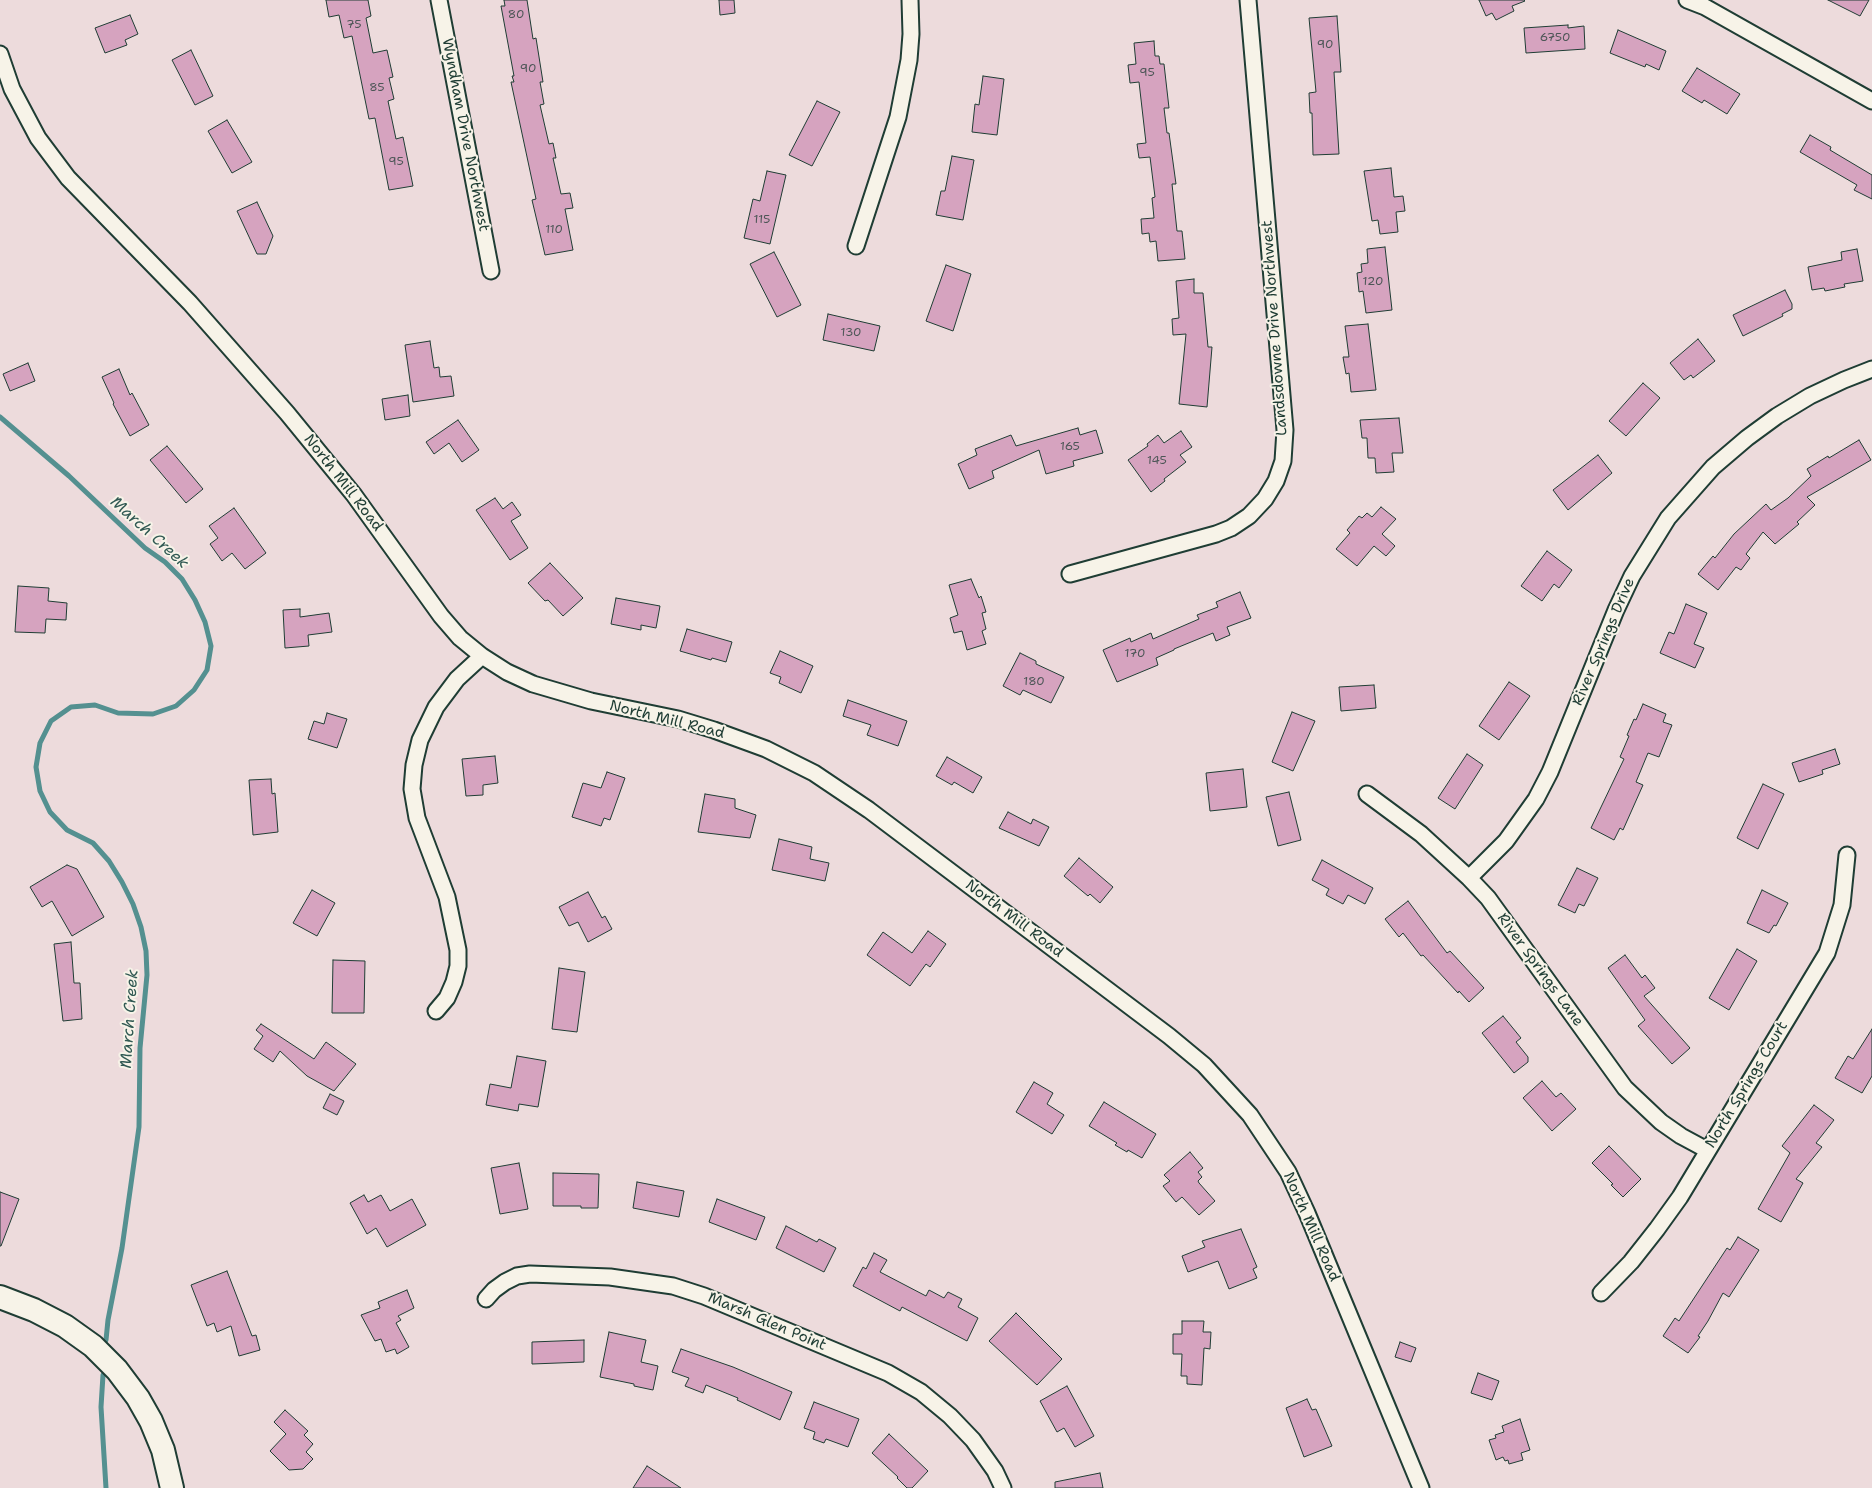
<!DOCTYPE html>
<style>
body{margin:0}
canvas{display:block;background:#eddbdc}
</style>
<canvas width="1872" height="1488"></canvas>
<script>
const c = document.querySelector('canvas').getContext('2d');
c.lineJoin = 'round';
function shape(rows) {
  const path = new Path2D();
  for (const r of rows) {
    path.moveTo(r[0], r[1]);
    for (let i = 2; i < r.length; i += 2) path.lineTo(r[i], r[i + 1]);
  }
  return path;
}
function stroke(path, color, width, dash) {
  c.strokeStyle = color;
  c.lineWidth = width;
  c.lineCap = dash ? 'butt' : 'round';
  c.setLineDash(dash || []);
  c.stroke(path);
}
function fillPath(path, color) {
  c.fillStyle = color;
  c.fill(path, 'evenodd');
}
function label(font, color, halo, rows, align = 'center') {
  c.font = font + ' "Shantell Sans",sans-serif';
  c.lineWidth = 4;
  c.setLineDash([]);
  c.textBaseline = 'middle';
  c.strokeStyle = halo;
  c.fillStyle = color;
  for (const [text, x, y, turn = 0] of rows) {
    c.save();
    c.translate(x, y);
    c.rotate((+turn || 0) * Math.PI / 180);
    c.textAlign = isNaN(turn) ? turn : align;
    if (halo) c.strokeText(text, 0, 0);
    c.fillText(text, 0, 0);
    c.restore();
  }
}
const stream = shape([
 [0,417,69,476,145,548,165,562,182,579,195,600,205,622,211,646,207,670,194,690,176,706,153,714,118,713,95,705,71,707,51,721,40,743,36,767,40,791,50,812,67,830,93,843,109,861,122,882,133,904,141,927,146,951,147,975,140,1048,139,1127,122,1248,108,1320,106,1340],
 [103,1375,101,1407,106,1488]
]);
const building = shape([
 [326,0,368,0,371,16,366,18,373,53,387,50,393,77,389,78,394,99,388,101,396,139,403,137,413,186,389,190,375,118,369,119,352,36,344,38,339,15,329,17,326,0],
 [504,0,527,0,533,39,536,38,543,82,540,82,544,104,540,105,549,144,553,143,556,158,553,158,561,194,570,193,573,208,565,209,573,250,545,255,532,200,536,199,511,82,514,82,512,76,514,76,501,6,505,6,504,0],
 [719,0,734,0,735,13,720,15,719,0],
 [1479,0,1524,0,1525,1,1512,6,1514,11,1496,20,1492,13,1486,16,1479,0],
 [1828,0,1869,0,1860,16,1828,0],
 [130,15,138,34,125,40,127,45,105,53,95,28,130,15],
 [1337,16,1341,72,1334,72,1339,154,1313,155,1312,113,1310,113,1309,93,1316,92,1309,18,1337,16],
 [1568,25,1568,28,1584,26,1585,49,1526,53,1524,28,1568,25],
 [1618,30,1666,51,1659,70,1646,64,1645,67,1610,53,1618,30],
 [1154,41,1155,56,1159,56,1160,64,1164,64,1169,108,1164,108,1167,133,1169,133,1176,184,1172,184,1177,231,1182,231,1185,259,1158,261,1156,241,1150,242,1149,233,1142,234,1141,219,1154,218,1152,198,1155,197,1150,157,1139,158,1137,144,1146,143,1139,82,1130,83,1128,65,1136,64,1134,43,1154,41],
 [191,50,213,96,195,105,172,60,191,50],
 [1697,68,1740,94,1727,114,1704,100,1702,103,1682,91,1697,68],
 [983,76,1004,79,997,135,972,132,975,104,979,105,983,76],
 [817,101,840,112,812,166,789,155,817,101],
 [227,120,252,162,232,173,208,131,227,120],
 [1810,135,1831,147,1830,150,1872,175,1872,199,1854,190,1857,185,1800,152,1810,135],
 [952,156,974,160,963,220,936,215,941,191,945,191,952,156],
 [1391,168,1394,197,1403,196,1405,211,1396,212,1398,232,1380,234,1378,220,1372,221,1364,171,1391,168],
 [767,171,786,175,770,244,744,238,753,199,760,201,767,171],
 [257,202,273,236,266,254,257,254,237,211,257,202],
 [1385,247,1392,310,1366,313,1363,291,1359,292,1357,273,1362,272,1361,264,1368,263,1367,249,1385,247],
 [1857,249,1863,281,1844,284,1845,287,1825,291,1824,288,1812,290,1808,267,1842,260,1841,252,1857,249],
 [774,252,801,305,777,317,750,264,774,252],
 [946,265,971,274,953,331,926,321,946,265],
 [1194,279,1194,293,1203,293,1208,347,1212,347,1207,407,1179,404,1186,334,1173,335,1172,319,1179,318,1176,281,1194,279],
 [1785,290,1792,304,1792,309,1782,314,1783,316,1743,336,1733,315,1785,290],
 [828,314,880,326,874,351,823,340,828,314],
 [1368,324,1376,390,1351,392,1349,373,1346,374,1343,357,1349,357,1345,326,1368,324],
 [1698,339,1715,361,1693,378,1691,375,1684,380,1670,363,1698,339],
 [430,341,434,368,439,367,440,377,451,376,454,396,413,402,405,345,430,341],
 [28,363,35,381,10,391,3,374,28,363],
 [119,369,130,395,132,393,149,425,130,436,113,404,114,403,102,377,119,369],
 [1643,383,1660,398,1626,436,1609,421,1643,383],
 [408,395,410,416,385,420,382,399,408,395],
 [1399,418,1403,453,1392,453,1394,472,1376,473,1375,458,1368,458,1367,438,1362,438,1360,420,1399,418],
 [458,420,479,450,462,462,449,443,434,454,426,442,458,420],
 [1078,428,1080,435,1096,430,1103,453,1073,461,1074,466,1046,474,1039,450,992,471,994,478,969,489,958,464,977,455,975,449,1011,435,1016,446,1078,428],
 [1181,431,1192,447,1180,455,1186,462,1164,479,1165,481,1151,492,1128,460,1148,446,1147,444,1158,435,1164,443,1181,431],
 [1859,440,1871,460,1807,497,1815,505,1797,522,1799,524,1775,544,1763,532,1746,554,1750,558,1741,570,1736,567,1718,590,1698,574,1713,556,1715,558,1734,534,1766,504,1771,510,1788,498,1811,476,1807,469,1828,456,1829,458,1859,440],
 [167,446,203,489,186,503,150,460,167,446],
 [1598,455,1612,473,1568,510,1553,490,1598,455],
 [495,498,503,509,512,502,521,515,511,521,528,548,510,560,476,510,495,498],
 [1381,507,1396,519,1382,534,1395,546,1386,556,1374,546,1357,566,1336,549,1350,533,1347,530,1359,516,1362,518,1367,513,1372,517,1381,507],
 [234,508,266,553,245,569,232,553,222,561,210,544,218,538,209,526,234,508],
 [1547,551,1572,570,1559,588,1554,584,1542,601,1521,586,1547,551],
 [550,563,583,598,563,616,548,600,545,601,528,583,550,563],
 [971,579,979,598,981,596,986,612,982,613,986,629,982,631,986,644,967,650,962,631,954,633,950,618,958,615,949,585,971,579],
 [18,586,49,588,48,601,67,603,66,620,46,619,45,633,15,632,18,586],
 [1240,592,1251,618,1227,627,1230,635,1216,641,1213,633,1174,649,1174,650,1156,658,1158,665,1117,682,1103,650,1130,638,1131,642,1151,633,1153,639,1199,619,1197,615,1218,607,1216,602,1240,592],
 [616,598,660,606,656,628,641,625,641,630,611,624,616,598],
 [1686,604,1707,613,1694,644,1704,648,1695,668,1660,653,1669,632,1674,634,1686,604],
 [300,609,300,617,329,613,332,632,308,635,309,646,285,648,283,610,300,609],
 [687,629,732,642,726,662,712,658,711,660,680,651,687,629],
 [780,651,813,666,801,693,779,683,781,677,770,673,780,651],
 [1020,653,1036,661,1036,664,1064,677,1051,703,1023,690,1020,695,1003,686,1020,653],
 [1509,682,1530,696,1499,740,1479,726,1509,682],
 [1374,685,1376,708,1341,711,1339,687,1374,685],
 [848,700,907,721,898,746,867,735,871,725,843,716,848,700],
 [1643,704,1666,714,1663,722,1672,725,1659,757,1648,753,1636,782,1643,785,1623,830,1620,828,1614,840,1591,828,1624,759,1620,757,1629,736,1627,735,1634,719,1636,720,1643,704],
 [1292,712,1315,721,1293,771,1272,762,1292,712],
 [327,713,347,719,337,748,308,739,314,721,324,724,327,713],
 [1835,749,1840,764,1822,770,1823,774,1799,782,1792,763,1835,749],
 [1467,754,1483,765,1455,809,1438,798,1467,754],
 [495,756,498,783,483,785,483,795,466,796,462,759,495,756],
 [947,757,982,777,973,793,954,782,952,785,936,776,947,757],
 [1243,769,1247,807,1210,811,1206,773,1243,769],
 [607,772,625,778,610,820,604,818,601,826,572,817,583,783,601,788,607,772],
 [271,779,272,794,275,793,278,832,253,835,249,780,271,779],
 [1763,784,1784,794,1758,849,1737,838,1763,784],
 [1289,792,1301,840,1278,846,1266,797,1289,792],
 [705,794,735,799,735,808,756,815,750,838,698,832,705,794],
 [1008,812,1031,824,1033,819,1049,827,1039,846,999,828,1008,812],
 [779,839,812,847,810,859,829,863,825,881,772,870,779,839],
 [1079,858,1113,887,1100,903,1090,894,1088,896,1064,876,1079,858],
 [1322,860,1373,888,1365,904,1348,895,1343,904,1326,895,1329,889,1312,880,1322,860],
 [67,865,77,869,104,917,72,936,52,901,42,907,30,887,67,865],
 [1577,868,1598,878,1584,906,1579,904,1575,913,1558,905,1577,868],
 [312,890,335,903,317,936,293,923,312,890],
 [1762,890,1788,903,1776,926,1774,925,1769,933,1747,923,1762,890],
 [588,892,602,918,605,916,612,929,588,942,578,922,569,926,559,907,588,892],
 [1408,901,1447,953,1450,951,1484,988,1469,1002,1459,991,1458,993,1423,955,1421,956,1403,933,1399,937,1385,919,1408,901],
 [928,931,946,944,930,967,926,964,910,986,867,955,883,932,912,953,928,931],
 [71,942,74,983,80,983,82,1019,63,1021,54,944,71,942],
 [1737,949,1757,961,1729,1010,1709,998,1737,949],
 [1625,955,1642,978,1645,975,1655,988,1644,996,1690,1048,1672,1064,1638,1026,1645,1020,1608,968,1625,955],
 [333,960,365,961,364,1013,332,1013,333,960],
 [559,968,585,972,577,1032,552,1029,559,968],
 [1503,1016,1521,1038,1516,1042,1528,1057,1528,1062,1514,1073,1482,1033,1503,1016],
 [261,1024,314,1059,326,1042,356,1064,334,1091,307,1076,280,1051,273,1062,254,1049,263,1036,256,1030,261,1024],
 [1872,1029,1872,1076,1862,1093,1835,1078,1848,1056,1853,1059,1872,1029],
 [517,1056,546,1061,538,1107,519,1104,518,1111,486,1105,490,1084,511,1088,517,1056],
 [1542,1081,1556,1097,1561,1093,1576,1109,1552,1131,1523,1098,1542,1081],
 [1034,1082,1053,1093,1047,1104,1064,1115,1052,1134,1016,1112,1034,1082],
 [330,1094,344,1101,337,1115,323,1108,330,1094],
 [1104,1102,1156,1134,1142,1158,1128,1150,1127,1152,1115,1145,1117,1143,1089,1126,1104,1102],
 [1814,1105,1834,1120,1816,1143,1822,1147,1796,1179,1803,1183,1781,1222,1758,1209,1790,1153,1782,1146,1814,1105],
 [1609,1146,1641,1179,1623,1197,1611,1185,1613,1184,1592,1163,1609,1146],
 [1190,1152,1203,1168,1198,1172,1202,1177,1198,1181,1199,1183,1215,1201,1199,1215,1182,1197,1176,1202,1163,1186,1170,1181,1164,1175,1190,1152],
 [519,1163,528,1209,500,1214,491,1168,519,1163],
 [553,1173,599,1174,598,1208,581,1208,581,1206,553,1206,553,1173],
 [637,1182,684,1191,679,1217,633,1208,637,1182],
 [0,1192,19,1199,1,1246,0,1246,0,1192],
 [364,1195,368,1202,381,1195,390,1211,412,1199,426,1225,387,1247,376,1228,367,1234,350,1203,364,1195],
 [717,1199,765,1217,756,1240,709,1222,717,1199],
 [786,1226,817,1242,819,1239,836,1248,824,1272,776,1248,786,1226],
 [1241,1229,1257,1267,1253,1269,1257,1278,1229,1289,1218,1261,1188,1272,1182,1256,1205,1247,1202,1241,1241,1229],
 [1738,1237,1759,1250,1729,1297,1723,1293,1708,1321,1698,1336,1700,1337,1688,1353,1663,1336,1675,1318,1679,1321,1727,1248,1730,1250,1738,1237],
 [874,1253,887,1260,880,1272,926,1296,929,1290,944,1298,948,1292,962,1299,958,1307,978,1318,967,1341,902,1307,900,1311,853,1286,863,1267,866,1269,874,1253],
 [227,1271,252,1336,256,1335,260,1350,239,1356,231,1326,217,1332,214,1323,207,1326,191,1285,227,1271],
 [407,1290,414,1308,398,1316,401,1320,396,1323,409,1347,397,1354,395,1349,386,1352,381,1339,375,1341,361,1315,380,1308,378,1302,407,1290],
 [1016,1313,1062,1359,1037,1385,989,1341,1016,1313],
 [1182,1321,1204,1321,1203,1332,1211,1332,1210,1349,1204,1348,1202,1385,1187,1384,1187,1376,1181,1376,1182,1354,1173,1354,1173,1334,1182,1334,1182,1321],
 [609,1332,646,1340,641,1362,658,1366,653,1390,634,1386,634,1384,600,1377,609,1332],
 [584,1340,584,1362,532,1364,532,1342,584,1340],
 [1400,1342,1416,1348,1411,1362,1395,1357,1400,1342],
 [681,1349,733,1367,792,1392,780,1420,737,1400,738,1398,706,1385,703,1393,685,1386,689,1378,672,1372,681,1349],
 [1478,1373,1499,1381,1492,1400,1471,1393,1478,1373],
 [1067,1386,1094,1436,1075,1447,1064,1428,1057,1432,1040,1401,1067,1386],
 [1307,1399,1312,1410,1316,1409,1332,1446,1304,1457,1286,1408,1307,1399],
 [814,1402,859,1419,848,1447,826,1439,824,1443,813,1439,815,1432,804,1428,814,1402],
 [285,1410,308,1431,304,1435,313,1444,306,1452,313,1459,303,1469,289,1470,270,1451,286,1434,274,1422,285,1410],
 [1520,1419,1530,1450,1521,1453,1523,1460,1509,1464,1508,1460,1505,1461,1503,1457,1496,1460,1489,1440,1496,1438,1495,1435,1504,1432,1502,1426,1520,1419],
 [889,1434,928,1471,912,1488,907,1488,897,1478,898,1477,872,1453,889,1434],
 [647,1466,681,1488,633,1488,647,1466],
 [1100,1473,1103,1488,1055,1488,1055,1482,1100,1473]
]);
const street = shape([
 [439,0,491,271],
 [1687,0,1705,7,1872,101],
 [0,54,12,89,38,138,68,178,190,303,287,413,354,495,441,616,460,638,482,656,507,672,533,684,591,701,678,719,714,730,766,749,814,773,869,810,1169,1036,1204,1065,1250,1115,1288,1172,1307,1213,1421,1488],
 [856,246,898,117,909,60,911,34,910,0],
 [1070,574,1216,534,1231,528,1249,516,1265,499,1276,481,1283,461,1285,430,1248,0],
 [1367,794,1421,834,1469,878,1488,898,1625,1088,1661,1122,1681,1136,1707,1150],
 [1469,878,1506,841,1536,799,1550,772,1616,610,1632,576,1668,518,1713,467,1747,438,1777,416,1810,396,1844,380,1872,369],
 [436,1011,447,998,454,982,458,966,458,950,447,897,417,818,412,789,414,765,420,740,436,707,457,679,482,656],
 [1601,1293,1631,1262,1657,1229,1680,1197,1827,953,1842,905,1847,855],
 [486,1299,494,1290,505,1282,517,1276,530,1274,610,1277,673,1286,704,1296,888,1373,921,1392,950,1416,973,1440,995,1471,1003,1488]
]);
const secondary = shape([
 [0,1297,34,1310,65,1326,93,1346,117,1370,138,1398,151,1421,163,1450,172,1488]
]);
const numberNames = [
 ["80",516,15],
 ["75",354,25],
 ["6750",1555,38],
 ["90",1325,45],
 ["90",528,69],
 ["95",1147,73],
 ["85",377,88],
 ["95",396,162],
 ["115",762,220],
 ["110",554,230],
 ["120",1373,282],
 ["130",851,333],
 ["165",1070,447],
 ["145",1157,461],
 ["170",1135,654],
 ["180",1034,682]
];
const streetNames = [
 ["Wyndham Drive Northwest",465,135,79],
 ["Landsdowne Drive Northwest",1275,328,-94],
 ["North Mill Road",343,483,52],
 ["River Springs Drive",1604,642,-67],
 ["North Mill Road",667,720,14],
 ["North Mill Road",1014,919,37],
 ["River Springs Lane",1540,970,54],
 ["North Springs Court",1747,1085,-59],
 ["North Mill Road",1311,1227,66],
 ["Marsh Glen Point",767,1322,23]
];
const waterNames = [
 ["March Creek",149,533,42],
 ["March Creek",130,1019,-86]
];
stroke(stream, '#549090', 5);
fillPath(building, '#d6a3bf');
stroke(building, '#1f3d34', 1);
stroke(street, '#1f3d34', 19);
stroke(secondary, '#1f3d34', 26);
stroke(street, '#f7f3e8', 15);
stroke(secondary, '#f7f3e8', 22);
label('12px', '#4d5657', null, numberNames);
label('15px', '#1f3d34', '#f7f3e8', streetNames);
label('italic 16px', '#315953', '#f7f3e8', waterNames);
</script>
